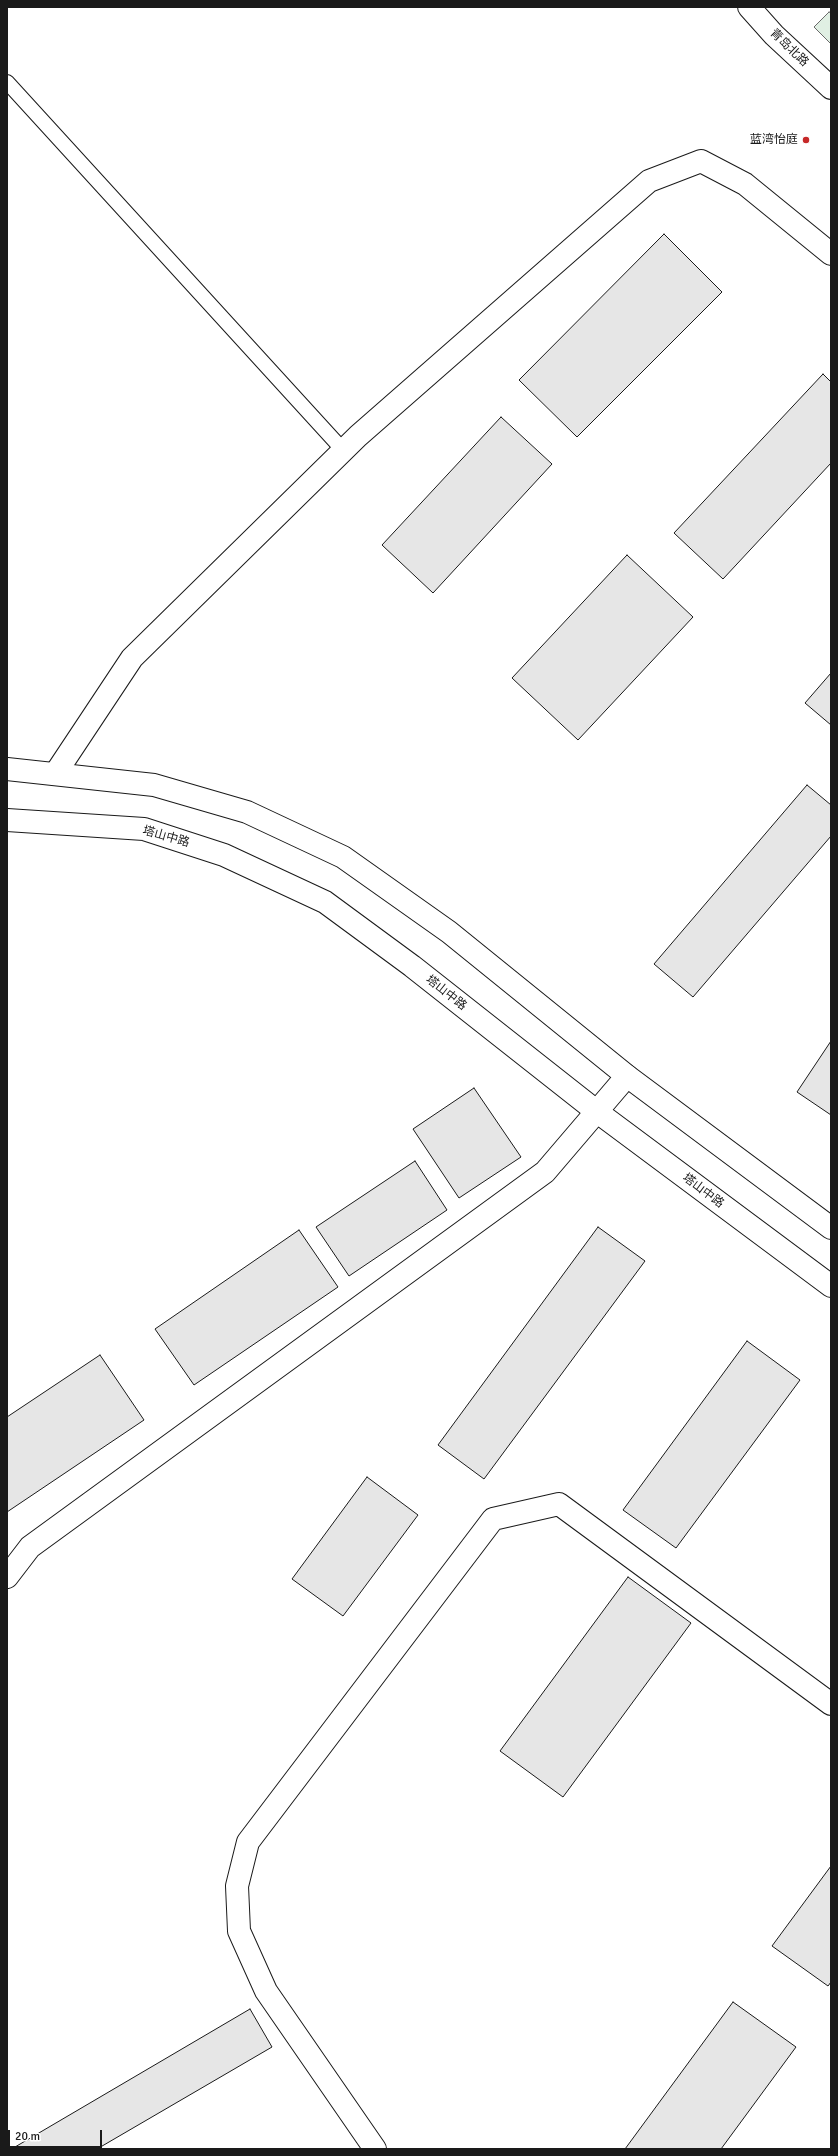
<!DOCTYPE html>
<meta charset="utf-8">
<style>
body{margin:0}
#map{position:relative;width:838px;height:2156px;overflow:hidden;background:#fff;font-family:Signika,sans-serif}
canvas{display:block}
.frame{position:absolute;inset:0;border:8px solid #1a1a1a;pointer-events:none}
.scale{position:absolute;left:8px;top:2130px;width:94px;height:18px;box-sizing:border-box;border:2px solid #1a1a1a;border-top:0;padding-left:5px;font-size:12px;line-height:14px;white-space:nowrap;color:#1a1a1a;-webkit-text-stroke:3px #fff;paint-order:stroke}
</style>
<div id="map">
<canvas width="838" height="2156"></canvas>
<div class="frame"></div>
<div class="scale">20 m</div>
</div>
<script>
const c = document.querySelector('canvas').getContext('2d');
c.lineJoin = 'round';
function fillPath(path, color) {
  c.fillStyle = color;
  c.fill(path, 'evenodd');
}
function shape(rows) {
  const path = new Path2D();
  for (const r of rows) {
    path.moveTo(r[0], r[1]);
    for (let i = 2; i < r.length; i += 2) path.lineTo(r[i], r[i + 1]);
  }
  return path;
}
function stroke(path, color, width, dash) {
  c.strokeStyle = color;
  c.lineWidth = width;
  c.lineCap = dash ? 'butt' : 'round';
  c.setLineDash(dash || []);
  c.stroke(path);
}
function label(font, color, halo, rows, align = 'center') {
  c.font = font + ' Signika,"Noto Sans SC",sans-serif';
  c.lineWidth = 3;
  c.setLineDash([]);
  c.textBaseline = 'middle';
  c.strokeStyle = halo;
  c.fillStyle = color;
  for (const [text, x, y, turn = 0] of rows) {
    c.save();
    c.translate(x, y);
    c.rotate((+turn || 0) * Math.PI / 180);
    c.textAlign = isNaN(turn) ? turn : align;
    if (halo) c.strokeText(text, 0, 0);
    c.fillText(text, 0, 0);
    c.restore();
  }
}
const green = shape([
 [829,12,831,13,831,44,814,27,829,12]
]);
const building = shape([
 [664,234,722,292,577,437,519,380,664,234],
 [823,374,831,382,831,463,723,579,674,533,823,374],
 [501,417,552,464,433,593,382,545,501,417],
 [627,555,693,617,578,740,512,678,627,555],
 [831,673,831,725,805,703,831,673],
 [807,785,831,805,831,836,693,997,654,964,807,785],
 [831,1041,831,1115,797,1092,831,1041],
 [474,1088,521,1157,459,1198,413,1129,474,1088],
 [415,1161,447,1210,349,1276,316,1227,415,1161],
 [598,1227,645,1261,484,1479,438,1445,598,1227],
 [299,1230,338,1287,194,1385,155,1329,299,1230],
 [747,1341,800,1380,676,1548,623,1510,747,1341],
 [100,1355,144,1420,7,1512,7,1417,100,1355],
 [367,1477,418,1515,343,1616,292,1579,367,1477],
 [628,1577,691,1623,563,1797,500,1751,628,1577],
 [831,1866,831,1982,828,1986,772,1946,831,1866],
 [733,2002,796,2047,721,2149,625,2149,733,2002],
 [250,2009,272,2047,97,2149,16,2149,15,2147,250,2009]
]);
const lane = shape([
 [7,82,343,450]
]);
const street = shape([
 [55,774,132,658,358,436,649,181,701,161,745,184,831,254],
 [7,1577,30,1547,545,1172,627,1076],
 [375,2149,266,1991,239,1931,237,1886,248,1842,493,1519,559,1504,831,1704]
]);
const secondary = shape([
 [7,769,154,785,247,812,343,857,449,932,627,1076,831,1228],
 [7,820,144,829,224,855,325,902,412,966,596,1111,831,1286]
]);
const primary = shape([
 [749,7,774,35,831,88]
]);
const markers = [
 [806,140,4,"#c62828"]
];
const streetNames = [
 ["青岛北路",789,48,44],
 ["塔山中路",166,837,16],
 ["塔山中路",446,993,38],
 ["塔山中路",703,1191,37]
];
const poiNames = [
 ["蓝湾怡庭",798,140]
];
fillPath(green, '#e0efe3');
stroke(green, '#6a6a6a', 1);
fillPath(building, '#e6e6e6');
stroke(building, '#1a1a1a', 1);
stroke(lane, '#1a1a1a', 16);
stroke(street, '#1a1a1a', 24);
stroke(secondary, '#1a1a1a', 24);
stroke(primary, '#1a1a1a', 24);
stroke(lane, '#fff', 14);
stroke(street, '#fff', 22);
stroke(secondary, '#fff', 22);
stroke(primary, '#fff', 22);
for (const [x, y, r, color] of markers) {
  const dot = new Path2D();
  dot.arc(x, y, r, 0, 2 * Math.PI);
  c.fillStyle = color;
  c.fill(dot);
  stroke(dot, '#fff', 1.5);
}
label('12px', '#1a1a1a', '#fff', streetNames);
label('12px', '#1a1a1a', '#fff', poiNames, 'right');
</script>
